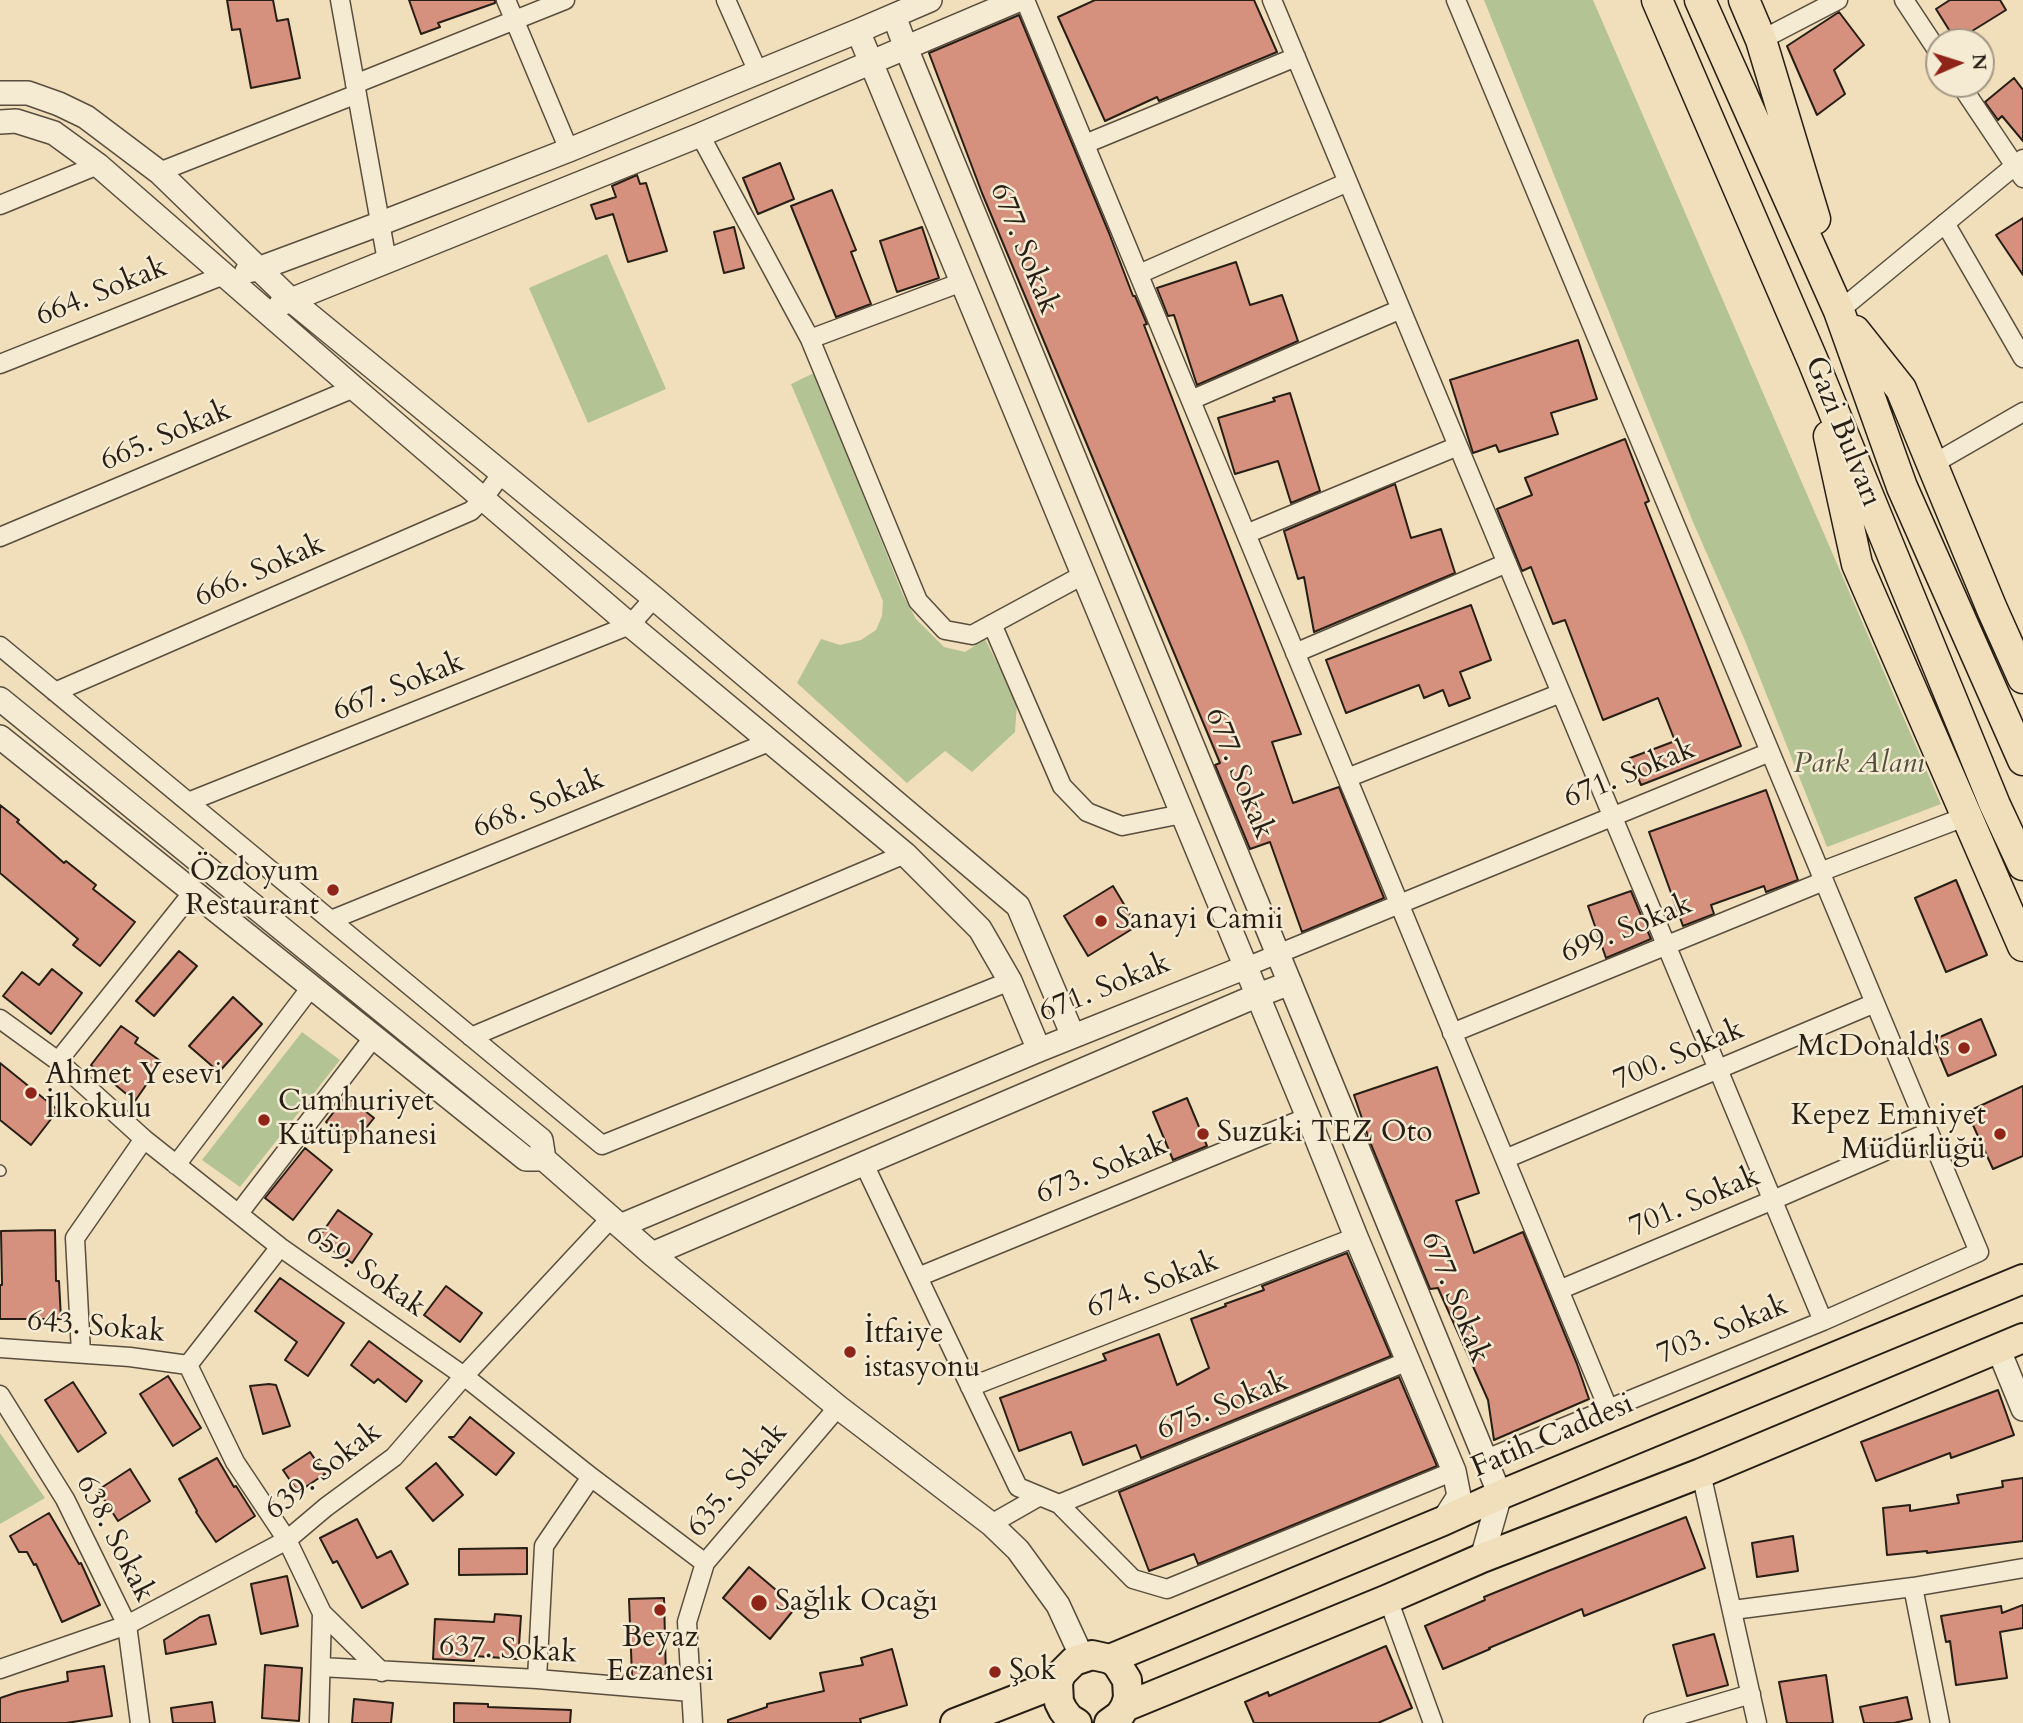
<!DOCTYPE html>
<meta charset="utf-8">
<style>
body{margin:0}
#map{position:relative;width:2023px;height:1723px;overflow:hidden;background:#f0dfba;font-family:Cardo,serif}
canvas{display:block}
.north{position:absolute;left:1925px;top:28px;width:70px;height:70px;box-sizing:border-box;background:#f5ead2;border:2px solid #a39886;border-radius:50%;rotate:87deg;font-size:19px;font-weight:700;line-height:28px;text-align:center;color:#271e15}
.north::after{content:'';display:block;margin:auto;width:24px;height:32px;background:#8f2418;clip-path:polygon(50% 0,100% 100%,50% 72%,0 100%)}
</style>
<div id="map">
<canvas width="2023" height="1723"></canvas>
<div class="north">N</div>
</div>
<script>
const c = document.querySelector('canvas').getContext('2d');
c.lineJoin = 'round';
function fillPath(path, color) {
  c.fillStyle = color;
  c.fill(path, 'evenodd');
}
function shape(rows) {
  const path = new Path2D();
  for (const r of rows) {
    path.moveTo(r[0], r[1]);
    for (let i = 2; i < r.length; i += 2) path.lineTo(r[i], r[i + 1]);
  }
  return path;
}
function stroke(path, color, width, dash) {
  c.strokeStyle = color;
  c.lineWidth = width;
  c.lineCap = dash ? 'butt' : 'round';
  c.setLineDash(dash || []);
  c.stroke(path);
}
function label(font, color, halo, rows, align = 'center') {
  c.font = font + ' Cardo,serif';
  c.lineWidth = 5;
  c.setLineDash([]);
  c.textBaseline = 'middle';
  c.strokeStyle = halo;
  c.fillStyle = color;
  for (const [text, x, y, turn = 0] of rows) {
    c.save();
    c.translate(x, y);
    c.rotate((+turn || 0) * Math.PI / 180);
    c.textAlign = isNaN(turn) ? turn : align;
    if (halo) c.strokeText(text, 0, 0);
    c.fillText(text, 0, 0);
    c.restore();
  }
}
const green = shape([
 [1484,0,1593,0,1941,804,1827,847,1746,643,1693,522],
 [607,254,666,389,588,423,529,288],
 [814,373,903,595,916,619,944,647,965,652,985,639,1017,703,1015,732,972,772,945,751,907,783,797,683,821,639,840,645,861,640,876,630,882,616,883,601,791,384],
 [302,1032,340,1060,240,1187,202,1160],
 [0,1433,45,1498,0,1524]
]);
const building = shape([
 [227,0,273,0,277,21,288,19,300,78,251,88,240,29,232,30,227,0],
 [409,0,495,0,495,3,438,23,440,27,421,34,409,0],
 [1095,0,1254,0,1277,52,1159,101,1157,97,1105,121,1058,17,1095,0],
 [1950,0,2000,0,2006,10,1956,41,1936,9,1950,0],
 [1839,12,1864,45,1834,70,1845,94,1817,115,1787,46,1839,12],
 [1019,15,1109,233,1133,296,1135,296,1147,324,1144,325,1301,734,1272,742,1293,803,1339,787,1384,898,1302,932,1270,842,1250,849,1215,765,1220,763,982,193,929,53,1019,15],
 [2014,78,2023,90,2023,141,2002,116,1998,120,1985,102,2014,78],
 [780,163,794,199,758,214,743,178,780,163],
 [637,175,640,184,646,183,667,251,628,262,613,214,596,219,591,205,616,197,612,186,637,175],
 [832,190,856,250,851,252,871,304,836,317,791,206,832,190],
 [2023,218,2023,275,1996,235,2023,218],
 [734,227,744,268,724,273,714,232,734,227],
 [922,227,939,278,897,292,880,241,922,227],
 [1236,262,1250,305,1282,295,1298,341,1197,385,1174,315,1168,316,1157,288,1236,262],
 [1578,340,1597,399,1551,413,1558,434,1499,452,1496,445,1473,453,1450,380,1578,340],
 [1290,393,1320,491,1291,503,1278,461,1235,474,1218,418,1275,401,1273,398,1290,393],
 [1625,439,1649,501,1645,503,1741,746,1641,785,1630,758,1675,741,1658,698,1603,720,1565,620,1553,624,1531,567,1522,571,1497,509,1532,495,1525,478,1625,439],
 [1395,484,1411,538,1441,529,1455,573,1314,632,1304,577,1298,579,1284,531,1395,484],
 [1471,605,1491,660,1460,672,1470,698,1449,706,1443,690,1424,698,1419,685,1346,713,1326,660,1471,605],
 [1766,790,1798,880,1766,892,1764,886,1711,905,1714,914,1683,926,1649,832,1766,790],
 [0,805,19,820,17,822,64,863,66,861,96,885,93,889,135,922,100,966,73,945,78,939,0,873,0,805],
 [1956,880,1987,955,1946,972,1915,898,1956,880],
 [1113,886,1137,926,1088,956,1064,916,1113,886],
 [1631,891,1651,939,1606,958,1588,906,1631,891],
 [179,951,197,966,154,1016,136,1001,179,951],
 [52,969,82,993,51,1034,3,996,22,972,39,985,52,969],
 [233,997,262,1024,219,1072,189,1046,233,997],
 [1981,1019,1996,1055,1948,1076,1933,1040,1981,1019],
 [121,1026,138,1038,135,1043,162,1062,135,1101,91,1065,121,1026],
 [0,1063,58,1110,31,1145,0,1120,0,1063],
 [1437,1067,1479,1193,1456,1201,1474,1253,1523,1232,1577,1364,1589,1399,1494,1440,1488,1400,1438,1288,1430,1289,1370,1142,1354,1095,1437,1067],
 [2023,1086,2023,1156,1993,1169,1967,1112,2023,1086],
 [346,1096,374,1118,354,1143,326,1122,346,1096],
 [1187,1098,1207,1146,1173,1160,1153,1112,1187,1098],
 [305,1148,332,1170,293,1220,265,1198,305,1148],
 [338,1210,372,1234,352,1263,317,1240,338,1210],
 [55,1230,56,1281,59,1281,61,1319,0,1319,0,1285,2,1285,1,1231,55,1230],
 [1347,1253,1391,1356,1141,1458,1136,1445,1083,1465,1071,1432,1019,1451,1000,1398,1106,1360,1103,1354,1159,1334,1177,1385,1209,1368,1191,1319,1226,1306,1225,1304,1264,1290,1262,1286,1347,1253],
 [280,1278,344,1323,308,1376,285,1360,297,1342,255,1311,280,1278],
 [446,1286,482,1313,460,1342,424,1315,446,1286],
 [369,1341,422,1381,406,1402,378,1379,374,1383,351,1365,369,1341],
 [168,1376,201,1428,173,1446,140,1394,168,1376],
 [1399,1377,1437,1466,1198,1564,1194,1554,1149,1571,1119,1492,1399,1377],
 [73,1382,106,1433,78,1452,45,1400,73,1382],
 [269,1384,276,1385,290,1426,263,1434,250,1386,269,1384],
 [1998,1390,2014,1435,1951,1458,1950,1453,1876,1481,1861,1442,1998,1390],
 [470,1417,514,1453,496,1475,449,1437,454,1437,470,1417],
 [310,1452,325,1474,298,1492,283,1470,310,1452],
 [217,1458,234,1487,236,1486,255,1516,216,1542,196,1512,197,1511,179,1479,217,1458],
 [436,1463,463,1495,433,1521,406,1488,436,1463],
 [130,1469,150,1501,118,1521,98,1490,130,1469],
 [2023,1478,2023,1541,1927,1553,1927,1551,1887,1555,1883,1508,1910,1505,1910,1511,1959,1503,1957,1495,2003,1487,2002,1481,2023,1478],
 [49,1513,79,1564,81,1563,100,1605,62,1622,36,1564,34,1565,27,1552,19,1552,10,1536,49,1513],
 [1686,1517,1705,1568,1584,1616,1582,1609,1489,1648,1490,1649,1443,1669,1425,1626,1485,1600,1484,1597,1548,1571,1686,1517],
 [357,1519,377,1558,391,1551,408,1584,362,1608,337,1561,333,1563,320,1538,357,1519],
 [1793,1536,1798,1571,1757,1577,1752,1543,1793,1536],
 [527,1548,527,1574,459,1575,459,1549,527,1548],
 [749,1567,796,1607,770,1639,723,1598,749,1567],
 [287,1576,298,1626,261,1634,251,1584,287,1576],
 [664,1598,666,1678,632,1676,629,1599,664,1598],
 [2023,1605,2023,1628,2000,1632,2007,1678,1956,1685,1950,1641,1946,1642,1941,1616,2001,1606,2002,1613,2023,1605],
 [495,1614,521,1616,518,1659,474,1656,474,1661,433,1659,435,1619,494,1622,495,1614],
 [209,1615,216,1644,166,1654,164,1640,200,1617,209,1615],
 [1714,1634,1728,1685,1687,1696,1673,1645,1714,1634],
 [1386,1646,1412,1708,1378,1723,1254,1723,1245,1702,1268,1692,1269,1696,1386,1646],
 [892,1649,907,1705,860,1719,861,1723,728,1723,728,1720,767,1707,767,1704,824,1691,820,1673,863,1665,861,1658,892,1649],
 [265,1665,302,1668,299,1721,262,1718,265,1665],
 [104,1666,112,1716,66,1723,0,1723,0,1698,18,1692,68,1681,67,1672,104,1666],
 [1826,1675,1833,1723,1787,1723,1779,1682,1826,1675],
 [1907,1697,1912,1719,1894,1723,1864,1723,1860,1707,1907,1697],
 [354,1699,393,1703,391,1723,352,1723,354,1699],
 [212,1702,215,1723,173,1723,171,1708,212,1702],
 [454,1703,488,1704,488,1707,571,1710,570,1723,454,1723,454,1703]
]);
const service = shape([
 [0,1170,1,1171]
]);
const minor = shape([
 [340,0,387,261],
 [506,0,569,150],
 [726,0,758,72],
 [1025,0,1608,1408],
 [1272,0,1823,1321],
 [1456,0,1979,1252,1823,1321,1486,1459],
 [1904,0,1939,53],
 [1761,40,1838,0],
 [355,84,565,0],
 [1960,84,2023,178],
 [700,135,810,339,918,601,945,630,972,635,1083,575],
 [1085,144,1296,57],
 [159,172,357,94],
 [0,205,98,165],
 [1945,223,2023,358],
 [1139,274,1348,182],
 [1839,311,2023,159],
 [810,339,962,282],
 [0,364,224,275],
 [1191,400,1401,309],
 [1933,464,2023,412],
 [1246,534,1458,446],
 [0,537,354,388],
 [992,624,1062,786,1087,812,1122,826,1182,814],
 [0,646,602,1145,1010,981],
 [1295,653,1507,563],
 [55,692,471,511,483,499,502,473],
 [1347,778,1561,693],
 [188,802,630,625,654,598],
 [1820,872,1967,816],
 [331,920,769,742],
 [1246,967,1770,752],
 [0,1019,58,1061,144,1139,280,1247,464,1376,591,1477,705,1563],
 [1452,1033,1824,881],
 [471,1037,905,854],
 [58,1061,193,892],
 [1505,1159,1875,1003],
 [864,1164,1018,1487,1059,1504,1133,1579,1167,1589,1454,1471],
 [176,1165,312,986],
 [239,1213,373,1038],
 [280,1247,188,1365,235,1462,287,1540,322,1613,319,1723],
 [918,1277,1308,1117],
 [1559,1290,1773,1200,1929,1132],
 [0,1348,130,1357,188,1365],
 [81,1353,75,1238,144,1139],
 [970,1387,1356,1237],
 [0,1395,65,1499,127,1625,140,1723],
 [1701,1473,1757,1723],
 [1059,1504,1408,1361],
 [991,1524,1040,1496],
 [1913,1587,1940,1723],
 [1388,1599,1433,1723],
 [1733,1610,1913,1587,2023,1568],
 [322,1613,382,1672],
 [321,1667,537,1679,691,1692],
 [0,1669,127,1625,287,1540,326,1507,394,1457,464,1376,611,1218],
 [537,1679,544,1546,591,1477],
 [693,1723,687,1622,705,1563,838,1407],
 [1653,1723,1751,1694]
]);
const tertiary = shape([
 [894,16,906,48,1500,1495,1482,1558],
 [858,31,1308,1117,1356,1237,1454,1471,1459,1496,1443,1521],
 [0,93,28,93,59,104,86,117,159,172,291,300,654,598,1018,906,1073,1036],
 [0,122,16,121,54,133,98,165,354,388,630,625,905,854,980,929,1010,981,1039,1050],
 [247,271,258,269,379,224,569,150,858,31,930,0],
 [281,304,700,135,1018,0],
 [0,699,541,1140,544,1159],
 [0,737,526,1159,544,1159,652,1254,838,1407,991,1524,1018,1550,1058,1605,1082,1657],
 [620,1226,1039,1050,1246,967],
 [652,1254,1256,996,1290,983],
 [1998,1348,2023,1409]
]);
const primary = shape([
 [1110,1659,1443,1521,1500,1495,2023,1279],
 [1125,1707,1388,1599,1482,1558,1701,1473,2023,1338],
 [955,1723,1058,1683],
 [1077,1723,1069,1718,1063,1710,1059,1702,1058,1683,1061,1674,1074,1661,1092,1655,1110,1659,1117,1664,1127,1680,1128,1698,1125,1707,1120,1715,1109,1723]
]);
const trunk = shape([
 [1657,0,1813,361,1995,805,2023,865],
 [1700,0,1839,311,1902,487,2023,760],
 [1744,0,1761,40,1815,219],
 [1855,331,1901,389,1992,609,2023,678],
 [1829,436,1857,564,2023,946]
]);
const markers = [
 [333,890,7,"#8f2418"],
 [1101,921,7,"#8f2418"],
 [1964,1048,7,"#8f2418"],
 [31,1093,7,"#8f2418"],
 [264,1120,7,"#8f2418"],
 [1203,1134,7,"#8f2418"],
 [2000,1134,7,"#8f2418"],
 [850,1352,7,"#8f2418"],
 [759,1603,9,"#8f2418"],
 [660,1610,7,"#8f2418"],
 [995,1672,7,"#8f2418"]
];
const streetNames = [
 ["677. Sokak",1023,249,68],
 ["664. Sokak",102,293,-22],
 ["Gazi Bulvarı",1842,432,68],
 ["665. Sokak",166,437,-23],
 ["666. Sokak",260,572,-24],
 ["667. Sokak",399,688,-22],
 ["677. Sokak",1238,774,68],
 ["671. Sokak",1630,775,-22],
 ["668. Sokak",539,805,-22],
 ["699. Sokak",1627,930,-22],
 ["671. Sokak",1105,989,-22],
 ["700. Sokak",1679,1056,-23],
 ["673. Sokak",1102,1171,-22],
 ["701. Sokak",1695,1203,-23],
 ["659. Sokak",365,1272,35],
 ["674. Sokak",1153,1286,-21],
 ["677. Sokak",1454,1298,68],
 ["643. Sokak",96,1328,5],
 ["703. Sokak",1723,1331,-22],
 ["675. Sokak",1223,1407,-22],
 ["Fatih Caddesi",1553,1437,-23],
 ["639. Sokak",324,1472,-38],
 ["635. Sokak",738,1481,-50],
 ["638. Sokak",114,1539,63],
 ["637. Sokak",508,1651,3]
];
const parkNames = [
 ["Park Alanı",1859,765]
];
const poiNames = [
 ["Özdoyum",319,873,"right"],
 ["Restaurant",319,907,"right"],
 ["Sanayi Camii",1115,921],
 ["McDonald's",1950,1048,"right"],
 ["Ahmet Yesevi",45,1076],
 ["İlkokulu",45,1110],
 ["Cumhuriyet",278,1103],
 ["Kütüphanesi",278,1137],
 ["Kepez Emniyet",1986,1117,"right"],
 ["Müdürlüğü",1986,1151,"right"],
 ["Suzuki TEZ Oto",1217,1134],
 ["İtfaiye",864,1335],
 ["istasyonu",864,1369],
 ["Sağlık Ocağı",775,1603],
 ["Beyaz",660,1639,"center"],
 ["Eczanesi",660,1673,"center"],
 ["Şok",1009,1672]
];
fillPath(green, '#b4c394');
fillPath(building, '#d6907e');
stroke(building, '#271e15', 2);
stroke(service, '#594e3e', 12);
stroke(minor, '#594e3e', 21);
stroke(tertiary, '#594e3e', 26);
stroke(primary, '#271e15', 32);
stroke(trunk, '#271e15', 33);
stroke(service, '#f5ead2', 9);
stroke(minor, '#f5ead2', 18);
stroke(tertiary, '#f5ead2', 23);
stroke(primary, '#f0dfba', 28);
stroke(trunk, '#f0dfba', 30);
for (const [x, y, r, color] of markers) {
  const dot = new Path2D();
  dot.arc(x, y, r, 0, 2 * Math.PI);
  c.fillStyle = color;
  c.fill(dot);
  stroke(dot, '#f5ead2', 2.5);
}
label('30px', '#271e15', '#f5ead2', streetNames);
label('italic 30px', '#51503b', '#f5ead2', parkNames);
label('30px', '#271e15', '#f5ead2', poiNames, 'left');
</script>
